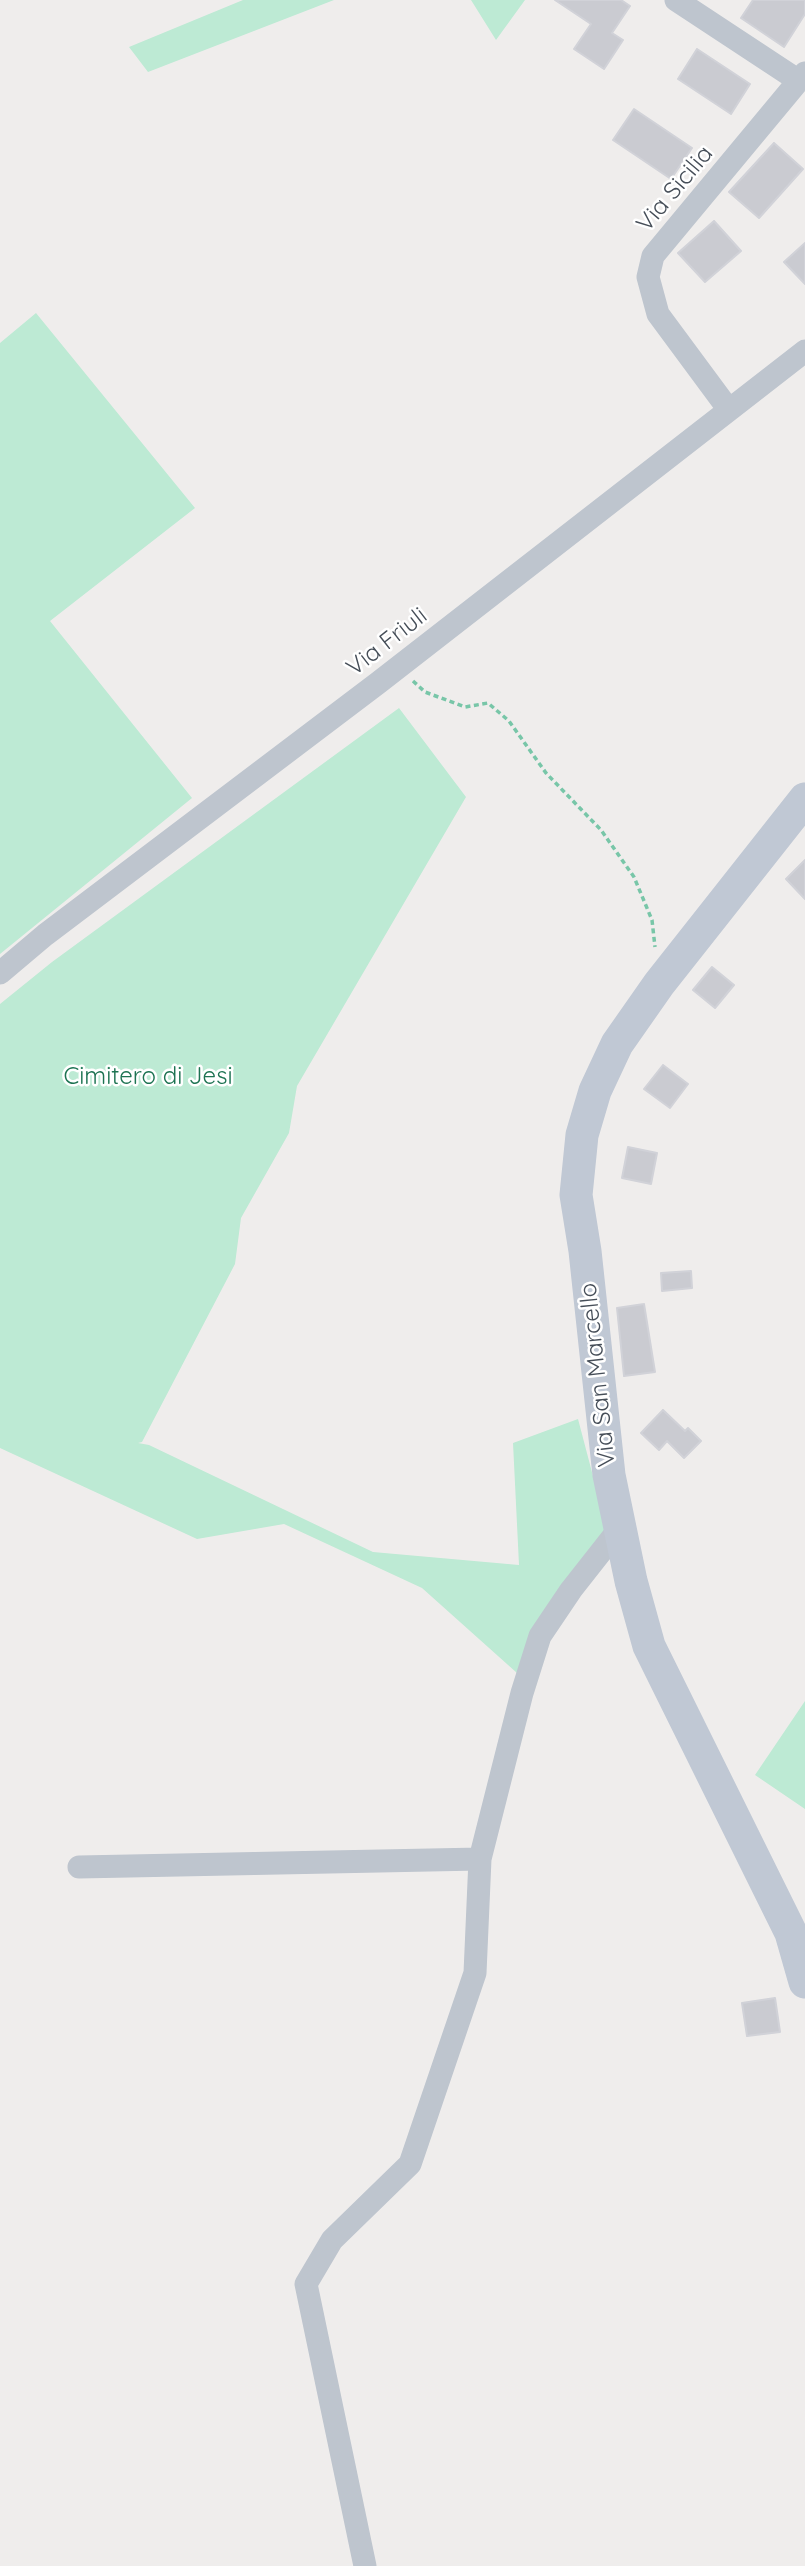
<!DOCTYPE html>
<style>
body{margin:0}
canvas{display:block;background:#efedec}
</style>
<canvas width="805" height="2566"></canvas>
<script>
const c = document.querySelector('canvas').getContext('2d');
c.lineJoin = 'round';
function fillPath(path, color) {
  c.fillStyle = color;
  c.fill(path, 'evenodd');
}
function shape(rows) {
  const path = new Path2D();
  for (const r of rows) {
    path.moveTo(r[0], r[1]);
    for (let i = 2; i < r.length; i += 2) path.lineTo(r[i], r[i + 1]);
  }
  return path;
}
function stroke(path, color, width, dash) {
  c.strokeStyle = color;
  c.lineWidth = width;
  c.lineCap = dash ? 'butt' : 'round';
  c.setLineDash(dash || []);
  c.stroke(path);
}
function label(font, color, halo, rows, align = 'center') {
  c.font = font + ' Quicksand,sans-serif';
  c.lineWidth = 5;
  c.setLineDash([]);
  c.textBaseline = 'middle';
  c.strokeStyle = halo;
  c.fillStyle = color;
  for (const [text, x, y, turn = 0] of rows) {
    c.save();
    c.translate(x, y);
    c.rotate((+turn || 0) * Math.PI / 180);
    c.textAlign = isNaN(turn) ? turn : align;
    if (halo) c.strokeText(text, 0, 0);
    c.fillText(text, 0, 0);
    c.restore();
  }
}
const green = shape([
 [243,0,334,0,148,72,129,47],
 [471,0,525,0,496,40],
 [36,313,195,508,50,621,192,798,0,954,0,343],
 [399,708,466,797,297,1086,289,1133,241,1218,235,1264,142,1442,138,1443,149,1445,373,1552,519,1565,513,1443,578,1419,608,1533,517,1673,422,1588,284,1524,197,1539,0,1448,0,1004,52,962],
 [805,1701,805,1809,755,1775]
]);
const building = shape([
 [555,0,621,0,630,6,612,33,623,40,604,69,574,49,591,24,555,0],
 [753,0,805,0,805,14,784,47,741,18,753,0],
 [697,49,750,84,731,114,678,79,697,49],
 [634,109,692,148,671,179,613,140,634,109],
 [774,143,803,169,759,218,729,192,774,143],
 [714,221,741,251,705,282,678,253,714,221],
 [805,243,805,284,784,262,805,243],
 [805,860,805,899,786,879,805,860],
 [712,967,734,985,715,1008,693,990,712,967],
 [663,1065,688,1084,670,1108,644,1089,663,1065],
 [628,1147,657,1153,651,1184,622,1178,628,1147],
 [691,1271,692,1288,662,1291,661,1273,691,1271],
 [644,1304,655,1372,624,1376,617,1308,644,1304],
 [663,1410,685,1431,688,1428,701,1441,684,1458,667,1441,659,1450,641,1433,663,1410],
 [775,1998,780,2032,747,2036,742,2003,775,1998]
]);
const path = shape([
 [413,681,425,692,465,707,488,703,509,721,546,773,601,830,634,877,652,920,655,947]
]);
const street = shape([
 [676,0,799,81],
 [729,410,658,314,648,277,653,256,805,73],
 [0,973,45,935,378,683,805,351],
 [79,1867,480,1859,522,1693,540,1636,571,1590,619,1529],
 [365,2566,306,2284,332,2240,410,2164,475,1973,480,1859]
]);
const secondary = shape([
 [805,799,659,984,617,1044,595,1091,582,1135,576,1195,585,1251,609,1475,631,1581,649,1646,791,1933,805,1982]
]);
const streetNames = [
 ["Via Sicilia",675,189,-50],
 ["Via Friuli",387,642,-38],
 ["Via San Marcello",598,1375,-96]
];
const parkNames = [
 ["Cimitero di Jesi",148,1077]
];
fillPath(green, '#bdead4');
fillPath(building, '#cacbd1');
stroke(building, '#d1d2d8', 2);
stroke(path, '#78c6a8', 3.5, [5, 3.5]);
stroke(street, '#bec5ce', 23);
stroke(secondary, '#c0c8d4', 33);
label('24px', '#464e58', '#fff', streetNames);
label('24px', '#1d7352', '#fff', parkNames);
</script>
